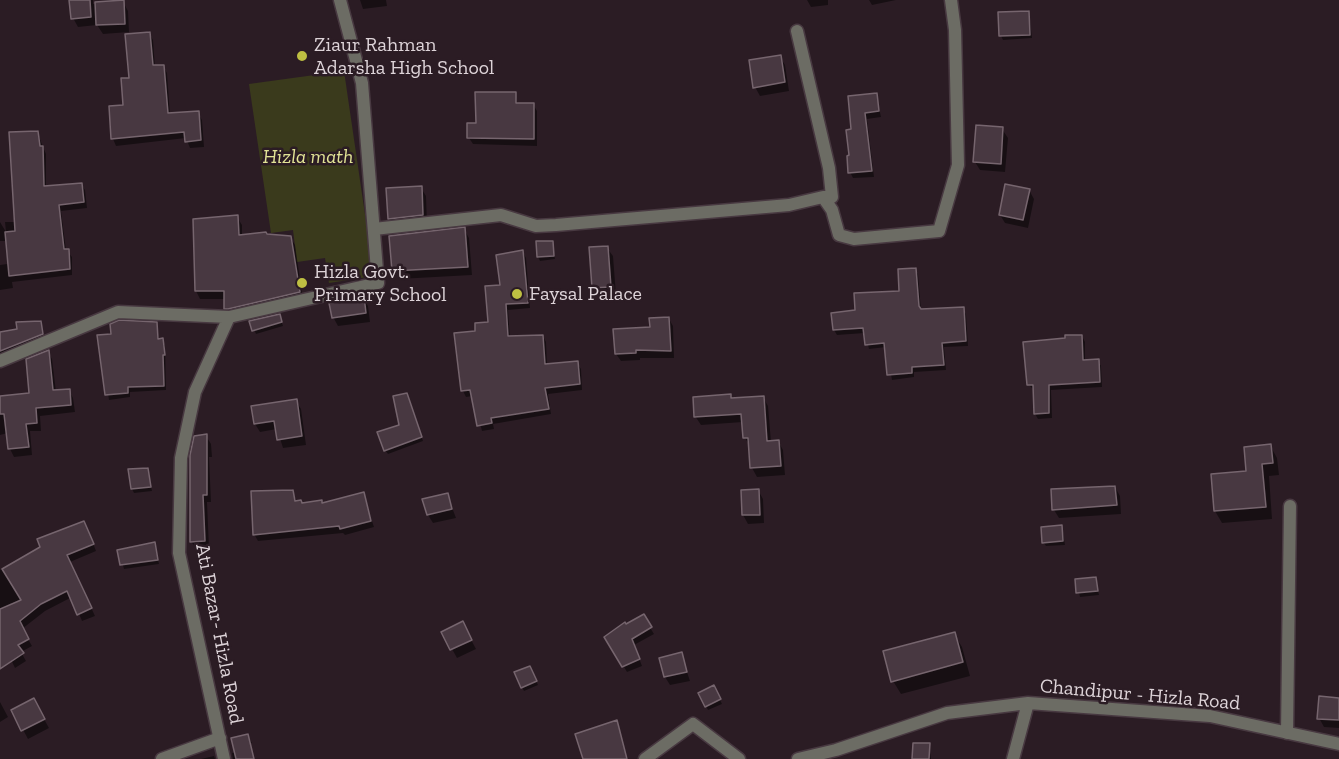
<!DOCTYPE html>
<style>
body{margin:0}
canvas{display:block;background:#2b1c24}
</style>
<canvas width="1339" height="759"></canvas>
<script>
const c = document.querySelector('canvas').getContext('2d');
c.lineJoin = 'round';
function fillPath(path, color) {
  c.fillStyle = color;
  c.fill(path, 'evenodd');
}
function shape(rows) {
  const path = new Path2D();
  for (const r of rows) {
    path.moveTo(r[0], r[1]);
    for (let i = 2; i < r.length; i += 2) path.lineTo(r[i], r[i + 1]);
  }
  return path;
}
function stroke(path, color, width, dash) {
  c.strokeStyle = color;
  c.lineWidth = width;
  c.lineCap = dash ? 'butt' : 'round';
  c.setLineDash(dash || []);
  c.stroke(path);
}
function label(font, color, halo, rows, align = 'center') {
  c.font = font + ' "Zilla Slab",serif';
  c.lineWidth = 5;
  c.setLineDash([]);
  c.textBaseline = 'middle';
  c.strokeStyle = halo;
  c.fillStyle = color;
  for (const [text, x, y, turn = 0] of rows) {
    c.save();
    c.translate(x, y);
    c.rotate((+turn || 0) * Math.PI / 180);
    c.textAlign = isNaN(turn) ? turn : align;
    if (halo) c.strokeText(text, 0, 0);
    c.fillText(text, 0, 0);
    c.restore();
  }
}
const green = shape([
 [344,71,374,276,329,283,325,258,297,262,293,230,271,233,249,84]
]);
const shadow = shape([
 [71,0,93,0,93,4,123,2,128,11,129,32,103,34,97,25,78,27,73,18],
 [360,0,386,0,387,6,363,9],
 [807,0,828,0,828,5,811,7],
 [869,0,896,0,872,5],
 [1029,12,1032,38,1003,40,1001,36],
 [149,33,153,40,155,67,163,66,167,73,170,115,198,113,202,120,204,147,190,148,186,138,116,146,113,139,130,79],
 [780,57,785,65,789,91,760,96,755,87],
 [515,94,518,105,533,104,537,111,537,146,473,144,469,138,477,124],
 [876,94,881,117,867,119,874,177,853,178,850,172,853,130],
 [1002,129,1008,138,1005,172,980,170,975,162],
 [37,132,46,154,46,188,81,184,85,190,87,208,61,211,66,250,72,257,72,275,12,282,13,288,0,290,0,265,7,264,10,270,7,241,0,241,0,222,6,232,5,222,16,222],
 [421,188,426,196,427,224,394,227,389,219],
 [1029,190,1034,199,1028,228,1005,223,1000,215],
 [237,217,242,225,242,236,290,237,295,245,303,300,230,316,226,308,225,299,200,299,196,291],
 [464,229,469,238,472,275,399,279,394,270],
 [552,243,555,259,540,261,538,257],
 [607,248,613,256,616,295,598,297,593,288,590,249],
 [523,252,526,258,530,308,508,310,510,338,543,336,546,342,547,365,577,363,581,369,582,390,548,394,551,414,493,424,494,429,482,431,473,396,466,397,463,391,456,334,477,333,489,323,502,287],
 [915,269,918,274,921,310,963,309,966,314,968,346,944,347,946,370,914,372,914,377,892,380,886,347,869,349,865,333,837,335,834,330,856,312,901,292],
 [363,298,368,306,370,322,338,326,333,317],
 [669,319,673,326,674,358,640,358,640,360,621,361,616,354],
 [281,320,283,326,256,334,251,322],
 [40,323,44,338,0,355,0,333],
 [156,323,159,340,165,345,166,390,130,392,130,397,109,400,99,336],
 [1082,336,1085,342,1085,361,1098,361,1101,366,1102,387,1051,390,1052,418,1038,419,1035,414,1034,390,1029,385,1025,344],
 [48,352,52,359,56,392,69,390,73,398,75,412,40,416,41,431,30,431,32,455,14,457,10,449,8,433,0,435,0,397,31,395],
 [763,397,768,406,771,442,778,441,783,450,785,475,757,477,752,468,750,446,745,438,743,422,701,425,695,416,694,398],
 [408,399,423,441,388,454,385,450,400,426],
 [296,401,301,409,306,445,283,448,277,429,260,432,255,424],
 [206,436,211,444,212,457,209,457,211,502,207,502,209,548,196,549,191,541],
 [1270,445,1277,458,1279,475,1269,476,1272,519,1222,523,1215,511],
 [147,470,152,491,134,493,132,489],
 [1115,487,1120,496,1121,514,1059,518,1054,510],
 [758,490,763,499,764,523,748,524,743,515],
 [292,491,297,502,302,504,323,504,363,494,374,527,345,535,343,533,258,541,254,534],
 [447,494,456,518,433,523,428,515],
 [1062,527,1065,545,1046,546,1043,542],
 [88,530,96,551,70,562,95,616,82,621,72,597,45,611,22,629,32,646,21,652,26,661,15,668,0,637,0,570,42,547],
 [154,543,159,564,124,569,119,551],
 [1095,578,1099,595,1080,597,1076,580],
 [643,616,654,634,634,645,642,666,627,672,606,637],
 [467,632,476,649,457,658,443,633],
 [954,634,962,647,970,676,901,694,893,681],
 [681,654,690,681,670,685,665,677],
 [532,672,538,685,524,691,522,687],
 [714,687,722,704,708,710,700,694],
 [1339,699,1339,728,1324,727,1319,718],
 [34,701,49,728,28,739,14,713],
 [0,702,8,717,0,722],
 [616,722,628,759,584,759],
 [248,736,252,743,249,743,253,759,233,759,232,753,236,752],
 [929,745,931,759,914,759],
 [214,756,215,759,201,759]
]);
const building = shape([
 [69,0,90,0,91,17,71,19,69,0],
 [124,0,125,24,96,25,95,2,124,0],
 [1029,11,1030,35,999,36,998,12,1029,11],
 [150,32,153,65,164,65,168,113,199,111,201,140,185,142,184,132,111,139,109,106,123,105,121,78,129,78,125,34,150,32],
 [781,55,785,82,753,88,749,60,781,55],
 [475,92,516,92,516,103,534,103,534,139,467,138,467,123,476,123,475,92],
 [877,93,879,111,865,113,872,171,848,173,847,156,849,155,846,130,851,129,848,96,877,93],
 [976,125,1003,127,1001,164,973,162,976,125],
 [38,131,40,146,43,146,44,186,82,183,84,202,59,205,64,249,69,249,70,269,9,276,5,232,15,231,9,132,38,131],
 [1005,184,1030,189,1023,220,999,215,1005,184],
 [422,186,423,215,388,219,386,188,422,186],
 [238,215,239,235,266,232,267,234,291,236,300,292,228,309,224,309,224,291,195,291,193,219,238,215],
 [465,227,468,267,392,271,389,236,465,227],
 [536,241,553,241,554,256,537,257,536,241],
 [608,246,611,287,592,288,589,247,608,246],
 [523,250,528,303,506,304,508,336,543,335,545,364,578,361,580,384,545,388,549,409,491,418,492,423,477,426,470,390,461,391,454,333,475,331,475,323,488,322,485,286,500,285,496,255,523,250],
 [916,268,919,306,921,309,964,307,966,341,942,343,944,365,912,367,912,373,887,375,884,343,865,345,863,328,833,330,831,313,855,310,854,293,899,291,898,269,916,268],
 [364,296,366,313,332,318,329,303,364,296],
 [280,314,282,322,252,331,249,321,280,314],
 [669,317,671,351,636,350,636,353,615,354,613,329,650,327,649,318,669,317],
 [119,320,157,322,158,339,163,338,165,355,163,355,164,386,128,387,128,393,105,395,97,335,111,334,110,324,119,320],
 [41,321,43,334,0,351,0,332,17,329,16,322,41,321],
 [1065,335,1082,335,1083,360,1099,359,1100,382,1049,385,1049,413,1034,414,1033,385,1027,385,1023,342,1065,338,1065,335],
 [49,350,53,390,70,389,71,405,36,408,37,423,26,424,29,447,8,449,4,414,0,414,0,396,29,393,26,359,49,350],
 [407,393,422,437,384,451,377,432,399,425,393,396,407,393],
 [731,394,731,398,764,396,767,441,779,440,781,466,750,468,748,438,743,438,741,414,694,417,693,397,731,394],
 [297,399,302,436,277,440,274,421,254,424,251,406,297,399],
 [207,434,207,495,203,495,205,541,190,542,190,455,194,436,207,434],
 [1271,444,1273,463,1262,464,1266,507,1214,511,1211,474,1246,471,1244,447,1271,444],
 [148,468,151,487,131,489,128,469,148,468],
 [1115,486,1117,505,1052,510,1051,489,1115,486],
 [759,489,760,515,742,515,741,490,759,489],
 [293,490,295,501,301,500,302,503,322,500,322,503,364,492,371,521,340,529,339,526,253,535,251,491,293,490],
 [448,493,452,509,427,515,422,499,448,493],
 [84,521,94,544,67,555,92,608,77,615,67,591,41,604,20,621,29,639,18,645,24,653,0,669,0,609,21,600,2,569,40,547,37,539,84,521],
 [1062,525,1063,541,1042,543,1041,527,1062,525],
 [155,542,158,560,120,565,117,550,155,542],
 [1096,577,1098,591,1076,593,1075,579,1096,577],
 [644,614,652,627,632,639,640,659,622,667,604,637,625,622,626,624,644,614],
 [463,621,472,640,450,650,441,632,463,621],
 [955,632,963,662,891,682,883,651,955,632],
 [682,652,687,672,664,677,659,658,682,652],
 [530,666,537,681,521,688,514,672,530,666],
 [714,685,721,699,705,707,698,693,714,685],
 [1319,696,1339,698,1339,720,1317,719,1319,696],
 [34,698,45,719,21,731,11,710,34,698],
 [617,720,627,759,583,759,575,734,617,720],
 [248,734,254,759,236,759,231,738,248,734],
 [913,743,930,743,929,759,912,759,913,743]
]);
const minor = shape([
 [797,31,829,168,832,197,823,197],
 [374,229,501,215,536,226,556,225,789,205,823,197,832,210,839,235,854,239,939,231,958,165,955,30,951,0],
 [0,361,118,312,229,317],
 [1287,733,1290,506],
 [162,759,220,738],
 [224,759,179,553,181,458,195,392,229,317,378,283,362,83,340,0],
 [645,759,693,724,739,759],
 [798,759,836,750,947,713,1028,703,1210,716,1339,744],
 [1013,759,1028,703]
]);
const markers = [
 [302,56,6,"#bebf42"],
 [302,283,6,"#bebf42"],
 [517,294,6,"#bebf42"]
];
const poiNames = [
 ["Ziaur Rahman",314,45],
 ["Adarsha High School",314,68],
 ["Hizla Govt.",314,272],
 ["Primary School",314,295],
 ["Faysal Palace",529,294]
];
const parkNames = [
 ["Hizla math",308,157]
];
const streetNames = [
 ["Ati Bazar- Hizla Road",219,634,79],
 ["Chandipur - Hizla Road",1140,695,5]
];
fillPath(green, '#3a3a1c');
fillPath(shadow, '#0007');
fillPath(building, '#483841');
stroke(building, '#76656e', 1.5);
stroke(minor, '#483941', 15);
stroke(minor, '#6c6c64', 12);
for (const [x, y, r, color] of markers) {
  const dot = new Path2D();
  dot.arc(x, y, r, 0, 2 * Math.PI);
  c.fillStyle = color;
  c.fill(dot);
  stroke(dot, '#2b1c24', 2);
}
label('20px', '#ded4d9', '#2b1c24', poiNames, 'left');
label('italic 20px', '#e2e496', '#2b1c24', parkNames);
label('20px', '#ded4d9', '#2b1c24', streetNames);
</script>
